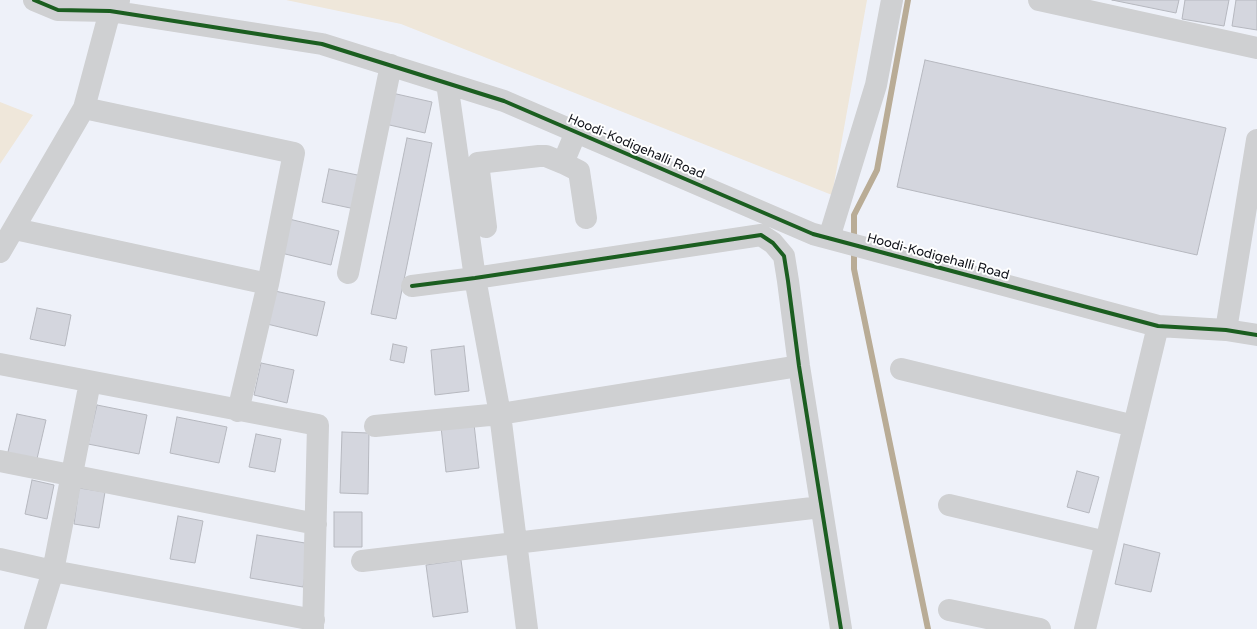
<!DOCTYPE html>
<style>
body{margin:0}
canvas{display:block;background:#eef1f9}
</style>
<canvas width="1257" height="629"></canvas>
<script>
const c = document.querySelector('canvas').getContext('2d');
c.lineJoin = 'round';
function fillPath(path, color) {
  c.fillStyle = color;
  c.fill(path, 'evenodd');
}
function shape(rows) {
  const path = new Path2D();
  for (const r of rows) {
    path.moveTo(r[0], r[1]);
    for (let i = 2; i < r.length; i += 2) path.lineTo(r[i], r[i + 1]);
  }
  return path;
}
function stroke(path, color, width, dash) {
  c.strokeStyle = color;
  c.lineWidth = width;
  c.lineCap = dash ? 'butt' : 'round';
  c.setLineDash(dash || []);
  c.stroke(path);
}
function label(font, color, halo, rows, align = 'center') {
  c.font = font + ' "Varela Round",sans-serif';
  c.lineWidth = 4;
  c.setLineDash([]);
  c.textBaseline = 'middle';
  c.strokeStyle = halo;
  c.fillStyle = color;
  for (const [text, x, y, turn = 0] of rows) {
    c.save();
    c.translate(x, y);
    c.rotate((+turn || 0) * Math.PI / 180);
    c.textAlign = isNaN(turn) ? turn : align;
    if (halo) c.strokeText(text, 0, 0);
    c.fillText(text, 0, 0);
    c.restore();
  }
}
const green = shape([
 [286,0,867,0,832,195,401,24],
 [0,102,33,115,0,164]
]);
const stream = shape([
 [908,0,877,170,854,215,854,269,928,629]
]);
const building = shape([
 [1112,0,1179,0,1176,13,1112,0],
 [1185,0,1229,0,1224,26,1182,19,1185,0],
 [1236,0,1257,0,1257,30,1232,26,1236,0],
 [925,60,1226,128,1197,255,897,187,925,60],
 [392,93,432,102,425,133,385,124,392,93],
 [407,138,432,143,396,319,371,314,407,138],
 [329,169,362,176,355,209,322,202,329,169],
 [289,219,339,231,331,265,281,253,289,219],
 [275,291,325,302,317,336,267,324,275,291],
 [37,308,71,315,65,346,30,339,37,308],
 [393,344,407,347,404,363,390,360,393,344],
 [464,346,469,391,435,395,431,350,464,346],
 [261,363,294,370,287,403,254,395,261,363],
 [97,405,147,415,139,454,88,444,97,405],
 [17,414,46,420,36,463,7,456,17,414],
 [177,417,227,427,219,463,170,453,177,417],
 [474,424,479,468,446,472,441,427,474,424],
 [342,432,369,433,368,494,340,493,342,432],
 [256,434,281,439,275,472,249,467,256,434],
 [1077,471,1099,477,1089,513,1067,507,1077,471],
 [32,480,54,485,47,519,25,514,32,480],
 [79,488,105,492,99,528,74,524,79,488],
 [334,512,362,512,362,547,334,547,334,512],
 [178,516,203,521,195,563,170,559,178,516],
 [257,535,311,544,303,587,250,578,257,535],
 [1124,544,1160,553,1151,592,1115,584,1124,544],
 [461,560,468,612,433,617,426,565,461,560]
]);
const minor = shape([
 [34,0,58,10,110,11,322,44,504,101,813,234,1158,326,1226,330,1257,335],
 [1039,0,1257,48],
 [447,83,475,278,500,414,527,629],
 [84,108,294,153,268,284,238,411],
 [576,132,563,163,579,171,586,218],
 [486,227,478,163,539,156,546,156,563,163],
 [15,229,268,284],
 [829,238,876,85,892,0],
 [0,252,84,108,110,11,119,1],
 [348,273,391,65],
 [412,286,475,278,761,235,773,243,784,256,788,281,799,366,841,629],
 [1226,330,1257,140],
 [0,364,318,425,313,629],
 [901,369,1134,426],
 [375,426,500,414,799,366],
 [0,461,316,524],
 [949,505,1106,542],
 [0,559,53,571,314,620],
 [362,561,821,507],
 [949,610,1040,629],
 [35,629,53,571,90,382],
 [1085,629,1158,326]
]);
const cycleway = shape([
 [34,0,58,10,110,11,322,44,504,101,813,234,1158,326,1226,330,1257,335],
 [412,286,475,278,761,235,773,243,784,256,788,281,799,366,841,629]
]);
const streetNames = [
 ["Hoodi-Kodigehalli Road",636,147,23],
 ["Hoodi-Kodigehalli Road",938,257,15]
];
fillPath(green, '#efe7da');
stroke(stream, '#b9ac96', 6);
fillPath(building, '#d4d6de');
stroke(building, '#b6b8bf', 1);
stroke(minor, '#cfd0d2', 22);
stroke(cycleway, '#1b5e20', 4);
label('13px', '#0f1118', '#fff', streetNames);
</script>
